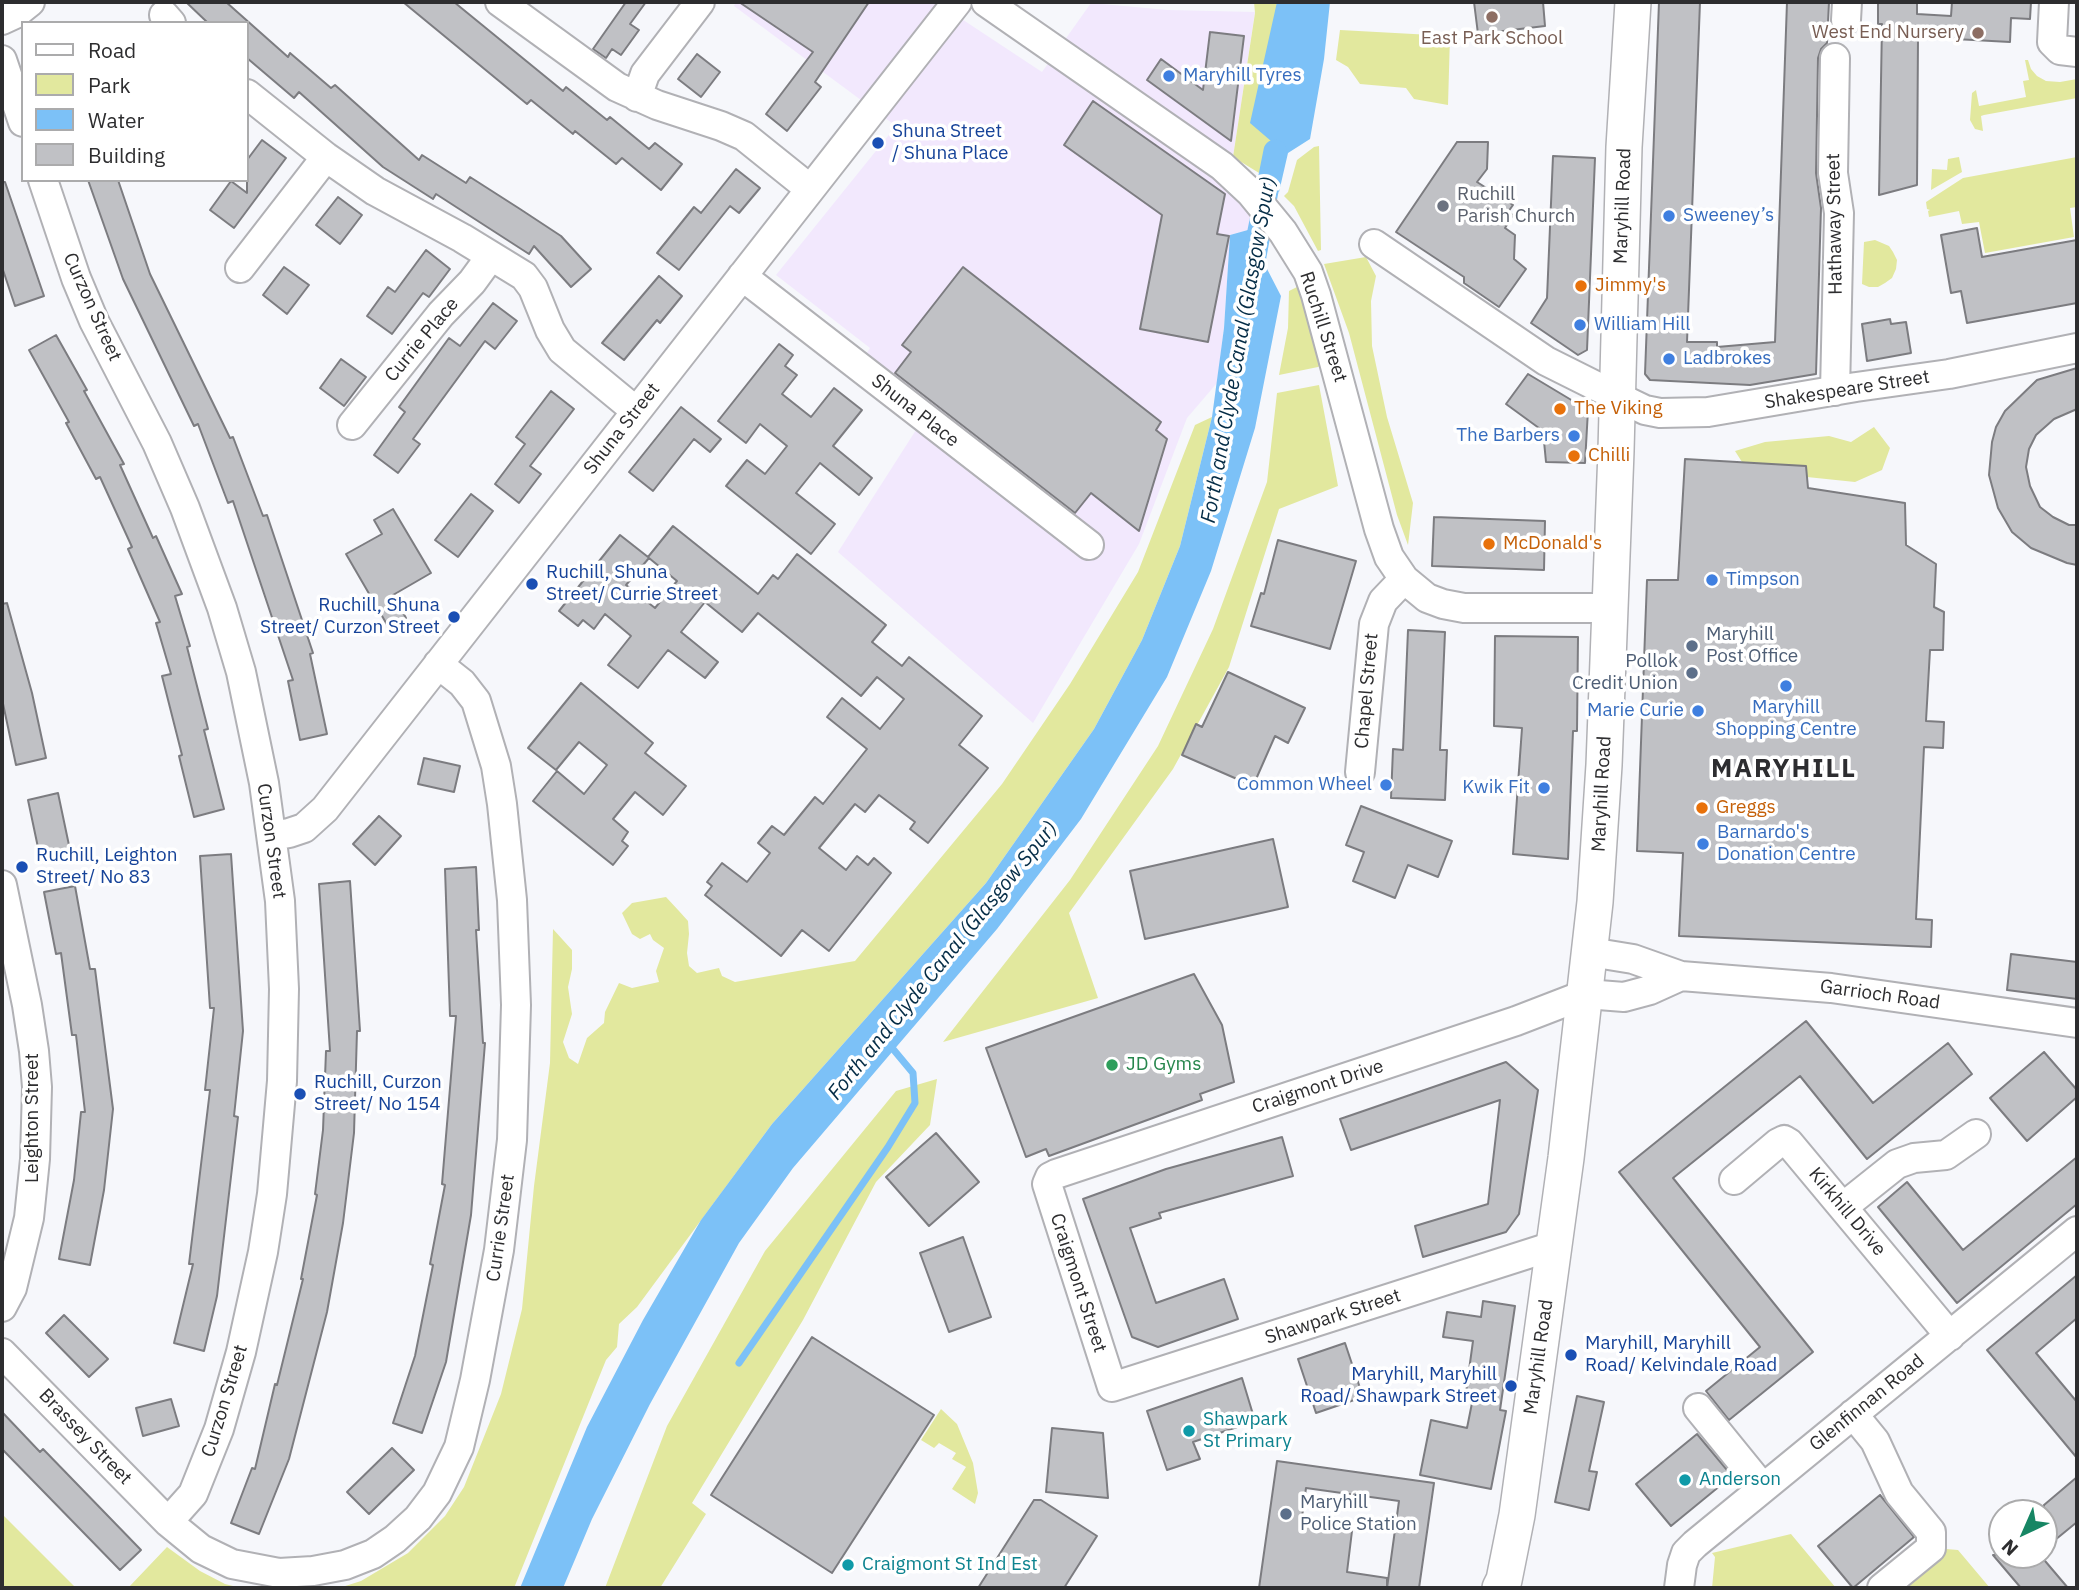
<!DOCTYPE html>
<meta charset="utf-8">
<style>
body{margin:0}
#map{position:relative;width:2079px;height:1590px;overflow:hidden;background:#f6f7fb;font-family:"IBM Plex Sans",sans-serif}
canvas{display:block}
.frame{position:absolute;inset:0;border:4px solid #2d2d2f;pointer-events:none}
.legend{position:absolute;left:21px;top:21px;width:228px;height:161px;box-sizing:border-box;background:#fff;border:2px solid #ababac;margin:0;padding:9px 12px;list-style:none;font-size:21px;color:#2d2d2f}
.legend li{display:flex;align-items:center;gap:14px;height:35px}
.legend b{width:35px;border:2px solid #ababac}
.north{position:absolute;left:1988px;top:1499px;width:70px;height:70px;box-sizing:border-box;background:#fff;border:2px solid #ababac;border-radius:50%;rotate:224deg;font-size:19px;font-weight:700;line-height:28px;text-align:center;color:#2d2d2f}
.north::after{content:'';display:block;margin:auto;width:24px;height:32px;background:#178664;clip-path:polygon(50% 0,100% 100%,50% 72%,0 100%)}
</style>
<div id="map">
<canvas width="2079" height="1590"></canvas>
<div class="frame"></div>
<ul class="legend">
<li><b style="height:9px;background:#fff"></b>Road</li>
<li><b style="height:19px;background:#e2e89e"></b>Park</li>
<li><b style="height:19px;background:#7cc1f7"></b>Water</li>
<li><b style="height:19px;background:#c0c1c5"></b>Building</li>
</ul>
<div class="north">N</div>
</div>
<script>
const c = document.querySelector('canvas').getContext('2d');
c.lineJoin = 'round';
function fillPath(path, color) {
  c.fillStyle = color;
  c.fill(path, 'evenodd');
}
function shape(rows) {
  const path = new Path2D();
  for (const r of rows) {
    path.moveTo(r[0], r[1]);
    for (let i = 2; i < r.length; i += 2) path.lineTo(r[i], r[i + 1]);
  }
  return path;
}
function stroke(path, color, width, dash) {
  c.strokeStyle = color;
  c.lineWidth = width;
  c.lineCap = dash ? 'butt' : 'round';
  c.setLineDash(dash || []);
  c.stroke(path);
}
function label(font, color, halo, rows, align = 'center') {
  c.font = font + ' "IBM Plex Sans",sans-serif';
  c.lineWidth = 7;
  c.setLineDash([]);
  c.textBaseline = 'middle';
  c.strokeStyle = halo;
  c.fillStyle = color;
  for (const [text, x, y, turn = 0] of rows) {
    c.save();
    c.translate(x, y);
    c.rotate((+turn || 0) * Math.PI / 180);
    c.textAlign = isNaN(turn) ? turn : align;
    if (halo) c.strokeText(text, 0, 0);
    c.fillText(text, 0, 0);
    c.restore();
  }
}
const industrial = shape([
 [736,2,936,2,1042,72,1091,3,1168,10,1255,12,1233,157,1230,191,1257,220,1255,228,1230,235,1224,328,1217,383,1187,418,1139,544,1033,723,838,552,916,430,850,379,870,348,776,275,896,126,734,6]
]);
const green = shape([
 [1254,2,1277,2,1271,141,1264,176,1233,157,1255,13],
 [1340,30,1450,36,1448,105,1414,99,1406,88,1360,84,1348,67,1336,60],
 [2025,60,2028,60,2031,69,2037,76,2046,81,2060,82,2077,79,2077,98,1984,115,1981,116,1983,131,1975,129,1970,120,1972,93,1976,90,1979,106,2026,97,2023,81,2029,80],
 [1319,146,1321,250,1318,251,1294,206,1284,196,1288,192,1297,160,1314,147],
 [1959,157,1962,172,1931,190,1932,169,1947,170,1948,159],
 [2077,157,2077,207,2070,208,2074,237,1985,253,1979,222,1962,224,1959,211,1929,217,1928,211,1930,210,1927,209,1926,202,1963,178],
 [1875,240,1889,246,1893,252,1897,260,1896,269,1892,278,1885,283,1878,287,1869,287,1862,284,1864,242],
 [1366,257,1376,276,1371,301,1372,346,1387,417,1413,503,1408,545,1397,515,1349,333,1324,264],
 [1297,287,1324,363,1318,367,1279,375,1288,328,1289,291],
 [1319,385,1338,486,1279,509,1229,667,1173,769,1069,913,1098,998,943,1042,1070,880,1158,746,1213,629,1267,482,1277,393],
 [1212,417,1180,546,1142,640,1094,729,986,883,772,1124,637,1307,619,1324,617,1347,606,1360,514,1588,339,1588,361,1581,408,1553,445,1516,464,1487,501,1394,522,1309,534,1186,550,1063,553,929,572,950,572,969,568,987,572,1014,563,1042,569,1058,578,1064,587,1038,604,1023,605,1012,619,983,632,988,659,982,656,971,664,948,653,940,650,934,640,939,632,934,622,913,632,903,666,897,679,911,688,921,689,934,687,953,689,966,697,973,719,968,722,976,735,982,855,961,1002,784,1070,684,1138,572,1195,425],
 [1874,427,1890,448,1882,470,1855,482,1807,477,1806,466,1742,462,1735,451,1765,442,1829,436,1851,442],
 [937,1079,930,1125,876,1182,803,1320,692,1503,706,1514,660,1588,605,1588,667,1426,765,1251,896,1091],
 [941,1409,957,1424,973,1463,978,1493,975,1504,952,1489,966,1467,952,1459,956,1453,939,1443,934,1448,921,1440],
 [2,1514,76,1588,2,1588],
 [1791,1534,1836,1588,1712,1588,1715,1557,1712,1553],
 [167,1547,200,1571,225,1584,241,1588,128,1588],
 [1946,1549,1958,1550,1990,1588,1899,1588]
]);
const water = shape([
 [1277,2,1330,2,1324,59,1310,139,1288,153,1279,192,1264,176,1271,141,1250,123],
 [1255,228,1270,238,1265,265,1281,296,1255,428,1211,571,1167,677,1081,819,997,929,793,1168,739,1243,650,1404,592,1519,563,1588,520,1588,587,1427,643,1320,701,1220,772,1124,986,883,1094,729,1142,640,1180,546,1212,417,1224,328,1230,235]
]);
const stream = shape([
 [739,1363,888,1147,915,1103,913,1073,888,1043]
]);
const canal = shape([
 [1253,261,1275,151]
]);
const building = shape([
 [186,2,226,2,288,57,290,53,331,88,335,85,419,160,422,155,466,183,470,177,520,209,561,236,591,269,571,287,534,246,529,254,436,194,433,199,383,167,299,92,294,98,247,58,247,23,208,23,186,2],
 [403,2,454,2,563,91,566,87,607,120,610,117,649,149,655,143,682,164,661,190,622,158,616,164,575,131,573,134,531,100,527,104,403,2],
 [626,2,646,2,630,24,639,30,621,55,612,49,606,58,593,49,626,2],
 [739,2,869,2,815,82,821,87,787,131,766,114,813,52,739,2],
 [1474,2,1543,2,1545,26,1478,34,1474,2],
 [1659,2,1700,2,1687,342,1717,342,1717,347,1775,342,1787,2,1829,2,1827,43,1821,49,1818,58,1816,173,1821,208,1816,374,1750,385,1650,380,1645,374,1659,2],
 [1878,2,1917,2,1917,14,1951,16,1952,2,2031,2,2030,19,2011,18,2010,42,1918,37,1917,185,1879,195,1882,24,1878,24,1878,2],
 [1210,32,1244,36,1231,141,1147,80,1161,59,1203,90,1210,32],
 [697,54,720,72,701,97,678,79,697,54],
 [1093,101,1225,194,1217,234,1229,236,1208,342,1140,329,1162,215,1064,145,1093,101],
 [262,140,286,158,234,228,210,210,231,181,247,193,247,160,262,140],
 [1457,142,1488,142,1487,169,1477,182,1513,205,1508,212,1513,215,1505,228,1515,235,1514,259,1526,269,1499,307,1464,283,1464,277,1396,232,1457,142],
 [1553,156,1595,158,1587,350,1578,355,1531,323,1547,298,1553,156],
 [736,169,760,188,739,213,730,206,679,270,657,253,694,207,701,213,736,169],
 [88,180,118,180,150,274,230,438,233,437,263,516,267,515,313,653,310,654,327,734,300,740,288,681,293,680,233,501,228,503,198,424,194,426,123,279,88,180],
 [2,182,5,182,44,296,15,306,2,267,2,182],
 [338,197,362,215,340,244,316,225,338,197],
 [1977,228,1982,257,2077,240,2077,303,1967,323,1961,291,1951,293,1941,235,1977,228],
 [426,250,450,269,429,297,423,293,392,334,367,316,388,287,395,292,426,250],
 [284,267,309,285,287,314,263,295,284,267],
 [963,267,1161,422,1156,430,1167,439,1139,531,1091,493,1075,513,895,373,911,352,902,345,963,267],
 [659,276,682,296,660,323,657,320,624,360,602,343,659,276],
 [493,303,517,321,495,349,485,341,413,439,420,444,398,473,374,455,405,412,399,407,449,338,460,346,493,303],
 [1890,319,1891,324,1906,322,1911,353,1867,361,1862,324,1890,319],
 [56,335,87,390,84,391,124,464,120,465,153,538,156,536,182,594,175,596,190,646,187,647,208,729,204,730,224,809,194,817,179,756,182,755,162,676,171,674,156,623,160,622,128,549,132,547,100,477,96,479,66,423,69,422,29,350,56,335],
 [779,344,793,355,785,366,797,375,782,394,811,417,834,388,862,410,833,446,872,478,859,495,820,463,796,493,835,524,811,554,726,486,747,460,765,474,787,446,760,424,746,443,718,421,779,344],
 [341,359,366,377,344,406,320,388,341,359],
 [2077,368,2077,409,2054,419,2036,435,2029,449,2026,467,2030,486,2040,507,2053,517,2069,525,2077,525,2077,565,2067,563,2031,548,2012,532,1998,508,1989,475,1992,442,1996,427,2005,411,2037,380,2077,368],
 [1528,374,1588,410,1585,463,1546,462,1543,431,1506,404,1528,374],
 [551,391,574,409,530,466,541,474,519,503,495,484,525,444,516,437,551,391],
 [681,407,721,439,710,452,694,439,653,491,629,472,681,407],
 [1685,459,1806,466,1808,488,1905,503,1906,545,1936,564,1934,607,1944,612,1943,650,1930,650,1926,721,1944,722,1943,748,1924,747,1916,919,1932,920,1931,947,1679,936,1683,853,1637,851,1647,580,1678,580,1685,459],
 [471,494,493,511,458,557,435,540,471,494],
 [393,509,431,573,393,595,406,618,389,628,346,554,382,534,374,520,393,509],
 [1434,517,1545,521,1544,570,1432,566,1434,517],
 [673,526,758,594,773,575,778,579,797,554,886,625,872,642,902,666,909,657,982,716,959,745,988,768,928,843,910,829,915,822,879,795,865,812,855,804,819,848,846,870,857,856,868,865,874,858,891,873,829,951,802,930,781,956,705,895,712,886,707,882,722,863,747,882,770,853,758,843,772,826,784,835,815,797,823,804,867,749,827,717,842,698,880,729,904,699,877,677,861,696,758,613,742,632,705,602,681,632,718,662,705,678,668,650,638,688,608,665,631,636,605,614,594,629,583,620,578,626,559,611,620,535,648,557,673,526],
 [649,558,677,581,655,608,626,585,649,558],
 [1278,540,1356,561,1330,649,1251,626,1261,593,1264,594,1278,540],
 [7,603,32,693,46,758,16,765,2,699,2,604,7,603],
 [1408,630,1445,632,1440,750,1447,750,1445,800,1391,798,1393,749,1403,750,1408,630],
 [1495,636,1578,637,1577,731,1573,731,1568,859,1513,854,1522,728,1494,726,1495,636],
 [1228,672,1305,708,1288,743,1275,736,1253,786,1182,755,1196,724,1202,727,1228,672],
 [581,683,653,743,645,753,686,786,663,815,635,792,613,819,628,832,622,841,628,846,613,865,533,801,557,771,584,794,607,765,579,742,556,770,528,748,581,683],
 [424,758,460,766,454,792,418,784,424,758],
 [58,793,70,850,40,857,28,800,58,793],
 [1361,806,1452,841,1438,877,1408,865,1395,898,1353,881,1364,852,1346,845,1361,806],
 [379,816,401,836,375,865,353,844,379,816],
 [1273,839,1288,907,1145,939,1130,871,1273,839],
 [231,854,243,1031,234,1116,238,1117,217,1296,204,1351,174,1343,193,1264,189,1264,210,1090,205,1090,214,1008,210,1008,200,856,231,854],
 [476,867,479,930,476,930,483,1043,485,1043,471,1215,446,1362,422,1433,393,1423,415,1356,433,1265,430,1264,445,1185,442,1184,456,1016,450,1016,445,869,476,867],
 [350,881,360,1031,357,1031,354,1133,343,1223,327,1312,289,1459,259,1534,231,1523,252,1468,255,1469,275,1384,277,1385,303,1279,301,1279,317,1195,315,1194,323,1130,326,1051,330,1051,319,884,350,881],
 [75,886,90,969,95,969,113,1109,104,1190,90,1265,59,1259,74,1180,81,1112,85,1112,76,1035,72,1035,61,953,56,954,44,892,75,886],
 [2011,954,2077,962,2077,999,2007,990,2011,954],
 [1194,974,1222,1025,1234,1082,1200,1094,1202,1100,1049,1156,1046,1149,1026,1157,986,1048,1194,974],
 [1806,1021,1873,1103,1948,1043,1972,1074,1867,1159,1800,1076,1673,1178,1813,1352,1729,1420,1706,1391,1760,1347,1619,1172,1806,1021],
 [2044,1052,2077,1090,2077,1097,2027,1141,1990,1098,2044,1052],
 [1506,1062,1538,1090,1519,1214,1506,1232,1423,1257,1415,1226,1488,1204,1500,1100,1351,1150,1340,1119,1506,1062],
 [936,1133,979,1182,929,1226,886,1177,936,1133],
 [1282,1137,1293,1176,1159,1213,1161,1218,1130,1228,1156,1303,1224,1279,1238,1319,1158,1347,1132,1337,1083,1199,1166,1169,1282,1137],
 [2077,1157,2077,1204,1957,1303,1878,1207,1907,1182,1963,1250,2077,1157],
 [963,1237,991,1317,949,1332,920,1253,963,1237],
 [2077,1275,2077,1318,2036,1353,2077,1402,2077,1458,1987,1350,2077,1275],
 [1483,1301,1515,1306,1500,1410,1506,1411,1491,1489,1420,1475,1431,1420,1467,1428,1474,1393,1466,1392,1473,1341,1443,1337,1447,1312,1481,1317,1483,1301],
 [64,1315,108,1359,89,1377,46,1333,64,1315],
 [812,1337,934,1415,832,1573,711,1495,812,1337],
 [1345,1343,1363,1397,1316,1413,1298,1359,1345,1343],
 [1242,1378,1255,1421,1193,1442,1200,1459,1167,1470,1147,1411,1242,1378],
 [1577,1396,1604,1402,1589,1471,1597,1472,1589,1510,1555,1502,1577,1396],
 [171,1399,179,1426,143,1436,136,1408,171,1399],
 [2,1412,40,1452,43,1449,141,1550,120,1570,2,1449,2,1412],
 [1052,1428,1103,1433,1108,1498,1046,1492,1052,1428],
 [1697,1434,1732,1476,1671,1526,1636,1484,1697,1434],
 [392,1448,414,1470,369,1514,347,1492,392,1448],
 [1277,1461,1434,1483,1419,1588,1387,1588,1399,1501,1306,1488,1301,1524,1352,1531,1347,1572,1387,1578,1387,1588,1259,1588,1277,1461],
 [2077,1477,2077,1522,2044,1549,2044,1505,2077,1477],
 [1880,1495,1914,1537,1853,1588,1818,1546,1880,1495],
 [1034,1500,1041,1500,1097,1536,1064,1588,978,1588,1034,1500],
 [1993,1555,2040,1555,2068,1588,2021,1588,1993,1555]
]);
const minor = shape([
 [500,2,617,87,657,105,721,126,744,136,810,189],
 [986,2,1222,166,1251,193,1283,232,1308,272,1316,295,1379,529,1389,557,1404,579,1427,598,1443,604,1464,608,1610,608],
 [2054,2,2052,42,2060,50,2077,52],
 [164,15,171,23],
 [2,20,15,14,30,2],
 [1846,20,1847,2],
 [2,60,23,122],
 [247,94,326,157,375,191,462,238,524,276,533,288,550,330,562,350,636,411],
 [637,97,645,74,700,2],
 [43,180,76,278,94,321,157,443,185,508,222,608,241,672,264,783,280,901,284,989,282,1081,272,1194,263,1252,241,1352,219,1429,193,1494,168,1522],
 [1374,244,1546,361,1618,397,1645,410,1660,413,1708,412,1856,387,1949,374,2077,348],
 [240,268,326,157],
 [742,276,1089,545],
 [1835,391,1839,213,1833,173,1835,58],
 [352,425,441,314,472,282,491,256],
 [1360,772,1374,624,1383,601,1404,579],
 [272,836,289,833,304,828,325,809,957,2],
 [2,885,27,1005,34,1051,37,1087,35,1159,29,1218,12,1288,2,1307],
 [1590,952,1633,959,1681,976,1831,988,2077,1023],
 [1734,1180,1778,1143,1784,1140,1789,1143,1950,1336],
 [1843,1207,1897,1164,1914,1158,1946,1155,1976,1134],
 [1553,1246,1112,1387,1047,1184,1050,1177,1056,1174,1516,1021,1586,994,1624,997,1650,990,1681,976],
 [2,1353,168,1522,201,1549,232,1564,279,1573,313,1571,345,1565,373,1554,395,1539,418,1518,437,1493,459,1447,475,1380,499,1250,512,1140,516,1005,512,900,502,804,496,766,476,701,462,683,438,664],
 [1698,1408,1763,1488],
 [1853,1414,1875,1441,1899,1493,1931,1532,1931,1548,1882,1588],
 [1679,1588,1682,1565,1686,1553,1695,1544,2077,1231]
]);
const major = shape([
 [1500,1588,1504,1580,1517,1515,1566,1158,1595,902,1604,765,1616,451,1624,147,1633,2]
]);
const markers = [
 [1492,17,7,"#8d6e63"],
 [1978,33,7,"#8d6e63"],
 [1169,76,7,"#3f7fe0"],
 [878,143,7,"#1a4fb4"],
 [1443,206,7,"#6b7280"],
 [1669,216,7,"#3f7fe0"],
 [1581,286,7,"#e8710a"],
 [1580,325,7,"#3f7fe0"],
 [1669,359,7,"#3f7fe0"],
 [1560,409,7,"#e8710a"],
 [1574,436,7,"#3f7fe0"],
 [1574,456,7,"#e8710a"],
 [1489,544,7,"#e8710a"],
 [1712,580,7,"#3f7fe0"],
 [532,584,7,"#1a4fb4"],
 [454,617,7,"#1a4fb4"],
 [1692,646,7,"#5c6f8a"],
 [1692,673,7,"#5c6f8a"],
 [1786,686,7,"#3f7fe0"],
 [1698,711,7,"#3f7fe0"],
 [1386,785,7,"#3f7fe0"],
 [1544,788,7,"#3f7fe0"],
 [1702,808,7,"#e8710a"],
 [1703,844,7,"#3f7fe0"],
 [22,867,7,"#1a4fb4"],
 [1112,1065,7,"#2e9e5b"],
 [300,1094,7,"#1a4fb4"],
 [1571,1355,7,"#1a4fb4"],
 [1511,1386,7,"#1a4fb4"],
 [1189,1431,7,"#0f9aa8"],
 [1685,1480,7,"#0f9aa8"],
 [1286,1514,7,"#5c6f8a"],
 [848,1565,7,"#0f9aa8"]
];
const educationNames = [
 ["West End Nursery",1964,33],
 ["East Park School",1492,39,"center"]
];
const shopNames = [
 ["Maryhill Tyres",1183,76],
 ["Sweeney’s",1683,216],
 ["William Hill",1594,325],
 ["Ladbrokes",1683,359],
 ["The Barbers",1560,436,"right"],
 ["Timpson",1726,580],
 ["Maryhill",1786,708,"center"],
 ["Shopping Centre",1786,730,"center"],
 ["Marie Curie",1684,711,"right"],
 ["Common Wheel",1372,785,"right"],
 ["Kwik Fit",1530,788,"right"],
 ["Barnardo's",1717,833],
 ["Donation Centre",1717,855]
];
const transitNames = [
 ["Shuna Street",892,132],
 ["/ Shuna Place",892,154],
 ["Ruchill, Shuna",546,573],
 ["Street/ Currie Street",546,595],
 ["Ruchill, Shuna",440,606,"right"],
 ["Street/ Curzon Street",440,628,"right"],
 ["Ruchill, Leighton",36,856],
 ["Street/ No 83",36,878],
 ["Ruchill, Curzon",314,1083],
 ["Street/ No 154",314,1105],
 ["Maryhill, Maryhill",1585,1344],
 ["Road/ Kelvindale Road",1585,1366],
 ["Maryhill, Maryhill",1497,1375,"right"],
 ["Road/ Shawpark Street",1497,1397,"right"]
];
const worshipNames = [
 ["Ruchill",1457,195],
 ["Parish Church",1457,217]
];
const streetNames = [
 ["Maryhill Road",1623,206,-88],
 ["Hathaway Street",1835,224,-91],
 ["Curzon Street",92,307,66],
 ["Ruchill Street",1323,327,72],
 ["Currie Place",422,340,-50],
 ["Shakespeare Street",1847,390,-9],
 ["Shuna Place",915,411,38],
 ["Shuna Street",622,429,-52],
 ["Chapel Street",1367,691,-85],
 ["Maryhill Road",1602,794,-87],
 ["Curzon Street",271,841,82],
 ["Garrioch Road",1880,995,8],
 ["Craigmont Drive",1318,1087,-18],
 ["Leighton Street",33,1118,-90],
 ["Kirkhill Drive",1847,1212,50],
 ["Currie Street",501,1228,-82],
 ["Craigmont Street",1078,1283,72],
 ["Shawpark Street",1333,1317,-18],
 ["Maryhill Road",1539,1357,-82],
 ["Curzon Street",225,1401,-73],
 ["Glenfinnan Road",1867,1403,-39],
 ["Brassey Street",85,1437,46]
];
const foodNames = [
 ["Jimmy's",1595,286],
 ["The Viking",1574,409],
 ["Chilli",1588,456],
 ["McDonald's",1503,544],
 ["Greggs",1716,808]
];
const serviceNames = [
 ["Maryhill",1706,635],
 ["Post Office",1706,657],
 ["Pollok",1678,662,"right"],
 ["Credit Union",1678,684,"right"],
 ["Maryhill",1300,1503],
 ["Police Station",1300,1525]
];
const leisureNames = [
 ["JD Gyms",1126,1065]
];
const cultureNames = [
 ["Shawpark",1203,1420],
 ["St Primary",1203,1442],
 ["Anderson",1699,1480],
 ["Craigmont St Ind Est",862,1565]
];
const waterNames = [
 ["Forth and Clyde Canal (Glasgow Spur)",1239,350,-80],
 ["Forth and Clyde Canal (Glasgow Spur)",943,961,-51]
];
const districtNames = [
 ["MARYHILL",1784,769]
];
fillPath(industrial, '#f2e8fd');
fillPath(green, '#e2e89e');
fillPath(water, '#7cc1f7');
stroke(stream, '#7cc1f7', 7);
stroke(canal, '#7cc1f7', 23);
fillPath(building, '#c0c1c5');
stroke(building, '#7c7c80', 2);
stroke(minor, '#b1b1b5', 32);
stroke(major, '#b1b1b5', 38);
stroke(minor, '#fff', 28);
stroke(major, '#fff', 35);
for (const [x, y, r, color] of markers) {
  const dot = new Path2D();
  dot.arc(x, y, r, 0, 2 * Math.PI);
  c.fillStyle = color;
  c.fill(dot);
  stroke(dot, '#fff', 2.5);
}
label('19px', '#785e54', '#fff', educationNames, 'right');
label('19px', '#366cbe', '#fff', shopNames, 'left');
label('19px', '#164399', '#fff', transitNames, 'left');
label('19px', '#5b616d', '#fff', worshipNames, 'left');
label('19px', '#2d2d2f', '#fff', streetNames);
label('19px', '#c56008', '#fff', foodNames, 'left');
label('19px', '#4e5e75', '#fff', serviceNames, 'left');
label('19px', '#27864d', '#fff', leisureNames, 'left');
label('19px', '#0d838f', '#fff', cultureNames, 'left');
label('italic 21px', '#042c46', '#fff', waterNames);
c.letterSpacing = '2px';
label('bold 26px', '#2d2d30', '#fff', districtNames);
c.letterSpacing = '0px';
</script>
